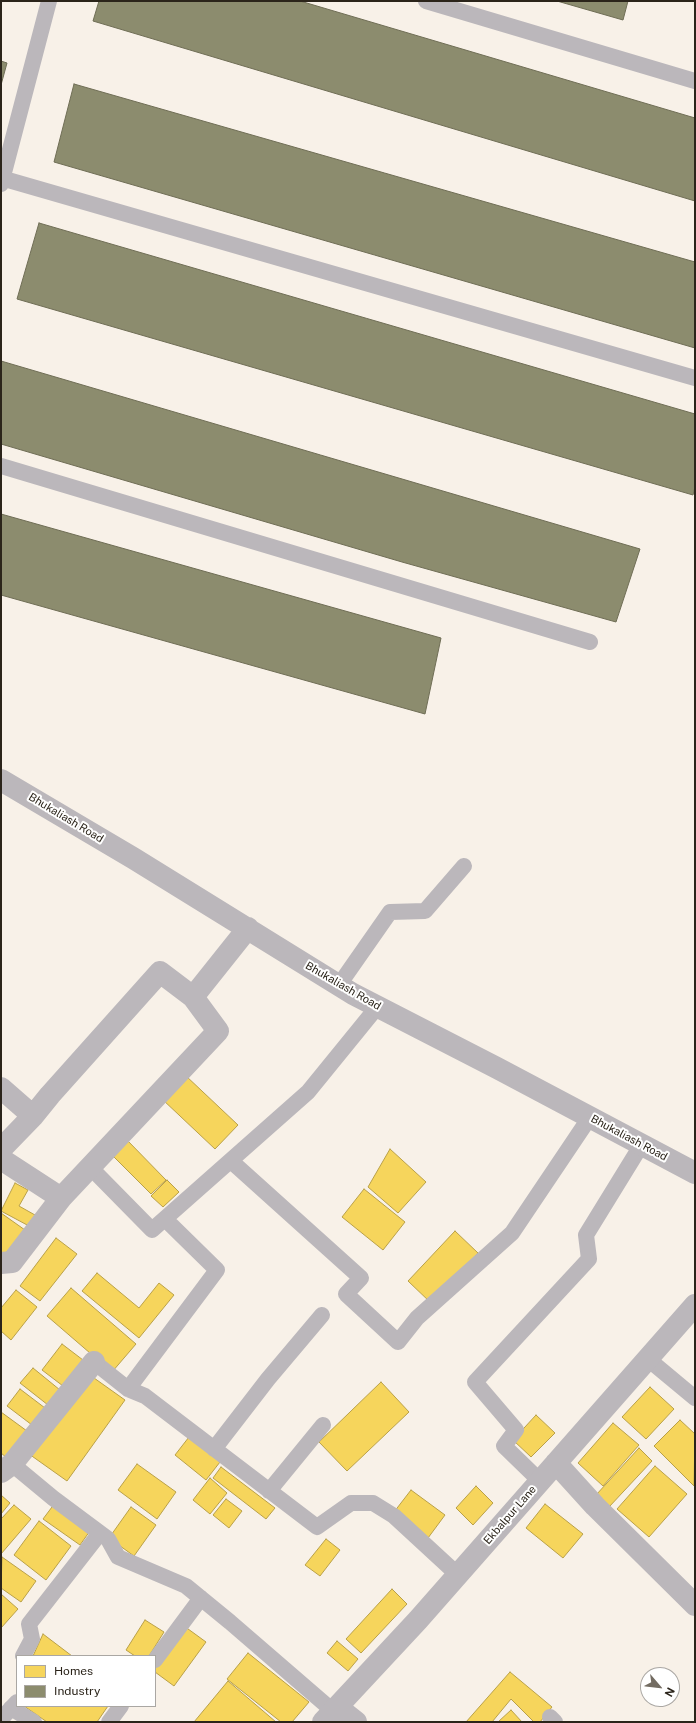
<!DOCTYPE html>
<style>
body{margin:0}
#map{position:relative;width:696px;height:1723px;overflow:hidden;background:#f8f1e8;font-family:"Public Sans",sans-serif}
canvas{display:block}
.frame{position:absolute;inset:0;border:2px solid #2b241a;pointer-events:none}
.legend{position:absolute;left:16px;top:1655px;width:140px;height:52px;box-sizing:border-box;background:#fff;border:1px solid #aaa7a3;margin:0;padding:5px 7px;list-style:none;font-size:12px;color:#2b241a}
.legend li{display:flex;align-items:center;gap:8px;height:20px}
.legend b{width:20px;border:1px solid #aaa7a3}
.north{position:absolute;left:640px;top:1667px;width:40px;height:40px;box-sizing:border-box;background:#fff;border:1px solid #aaa7a3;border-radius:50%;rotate:118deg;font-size:11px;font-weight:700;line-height:16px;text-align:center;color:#2b241a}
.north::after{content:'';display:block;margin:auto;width:14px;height:18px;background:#736c62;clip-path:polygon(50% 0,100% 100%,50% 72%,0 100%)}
</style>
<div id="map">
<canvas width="696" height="1723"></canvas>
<div class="frame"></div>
<ul class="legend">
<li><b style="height:11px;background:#f6d55c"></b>Homes</li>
<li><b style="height:11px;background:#8c8c6e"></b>Industry</li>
</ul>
<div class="north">N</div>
</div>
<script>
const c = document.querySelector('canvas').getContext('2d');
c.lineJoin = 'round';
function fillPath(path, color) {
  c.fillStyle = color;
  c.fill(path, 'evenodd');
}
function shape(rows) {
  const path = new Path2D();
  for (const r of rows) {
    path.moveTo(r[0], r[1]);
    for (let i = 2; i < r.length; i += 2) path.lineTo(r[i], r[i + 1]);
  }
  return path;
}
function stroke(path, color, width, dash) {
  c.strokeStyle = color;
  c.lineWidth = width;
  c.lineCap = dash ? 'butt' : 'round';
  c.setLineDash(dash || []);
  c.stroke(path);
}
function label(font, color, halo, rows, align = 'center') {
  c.font = font + ' "Public Sans",sans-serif';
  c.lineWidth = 4;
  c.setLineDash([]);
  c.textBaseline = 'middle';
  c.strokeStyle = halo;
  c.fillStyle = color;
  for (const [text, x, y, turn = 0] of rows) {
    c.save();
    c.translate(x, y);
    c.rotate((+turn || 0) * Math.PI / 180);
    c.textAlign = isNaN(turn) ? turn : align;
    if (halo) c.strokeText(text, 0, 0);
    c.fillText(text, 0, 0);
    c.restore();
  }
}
const homes = shape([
 [185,1075,238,1125,215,1149,162,1099,185,1075],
 [127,1140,166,1180,151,1194,112,1155,127,1140],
 [390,1149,426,1182,398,1213,368,1187,390,1149],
 [167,1180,179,1192,163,1207,151,1196,167,1180],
 [15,1183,28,1190,19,1206,35,1215,29,1226,1,1211,15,1183],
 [364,1189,405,1222,383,1250,342,1217,364,1189],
 [1,1213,25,1230,1,1259,1,1213],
 [455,1231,478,1253,431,1303,408,1281,455,1231],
 [56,1238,77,1254,40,1301,20,1286,56,1238],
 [97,1273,139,1308,159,1283,174,1295,139,1338,82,1291,97,1273],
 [71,1288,136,1344,112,1372,47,1316,71,1288],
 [16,1290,37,1307,11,1340,1,1331,1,1308,16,1290],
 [62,1344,83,1360,63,1386,42,1370,62,1344],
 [33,1368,60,1390,48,1405,20,1383,33,1368],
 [87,1373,125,1400,67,1481,29,1454,87,1373],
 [381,1382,409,1412,347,1471,319,1442,381,1382],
 [650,1387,674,1409,646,1439,622,1417,650,1387],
 [20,1389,45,1408,32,1425,7,1406,20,1389],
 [1,1412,27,1431,7,1458,1,1453,1,1412],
 [536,1415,555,1433,531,1457,513,1440,536,1415],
 [680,1420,695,1434,694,1486,654,1446,680,1420],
 [613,1423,639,1445,603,1486,578,1463,613,1423],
 [189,1437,220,1462,206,1480,175,1455,189,1437],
 [639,1448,652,1461,609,1507,596,1495,639,1448],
 [137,1464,176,1492,157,1519,118,1490,137,1464],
 [655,1466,687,1494,649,1537,617,1509,655,1466],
 [221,1467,275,1508,266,1519,213,1478,221,1467],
 [210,1478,227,1493,210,1514,193,1500,210,1478],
 [476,1486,493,1503,473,1525,456,1508,476,1486],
 [411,1490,445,1515,428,1538,394,1512,411,1490],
 [1,1495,10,1503,1,1514,1,1495],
 [226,1499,242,1511,229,1528,213,1515,226,1499],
 [55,1503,92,1528,80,1545,43,1519,55,1503],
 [545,1504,583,1534,563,1558,526,1528,545,1504],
 [14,1505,31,1519,1,1554,1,1519,14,1505],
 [131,1507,156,1525,134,1556,109,1538,131,1507],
 [39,1521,71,1546,46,1580,14,1555,39,1521],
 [326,1539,340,1550,320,1576,305,1565,326,1539],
 [2,1557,36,1581,21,1602,1,1588,2,1557],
 [392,1589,407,1604,361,1653,346,1639,392,1589],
 [1,1594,18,1609,1,1628,1,1594],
 [145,1620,164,1632,149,1656,135,1656,126,1650,145,1620],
 [184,1626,206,1642,174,1686,155,1672,155,1666,184,1626],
 [43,1634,72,1656,33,1656,43,1634],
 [337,1641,358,1659,348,1671,327,1653,337,1641],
 [248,1653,309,1702,292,1722,281,1722,227,1679,248,1653],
 [510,1672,552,1707,540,1722,534,1722,511,1699,492,1722,466,1722,510,1672],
 [228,1681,276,1722,194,1722,228,1681],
 [24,1706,108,1706,97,1722,47,1722,24,1706],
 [511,1710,522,1722,498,1722,511,1710]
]);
const industry = shape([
 [99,1,300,1,695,118,695,201,93,21,99,1],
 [557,1,628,1,623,20,557,1],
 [1,61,7,63,1,85,1,61],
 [74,84,695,262,695,348,54,162,74,84],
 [39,223,695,414,695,487,693,495,17,299,39,223],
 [1,361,640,549,616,622,402,562,1,444,1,361],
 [1,514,441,638,425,714,1,595,1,514]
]);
const lane = shape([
 [426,1,695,81],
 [1,178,695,378],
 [1,184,49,1],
 [1,466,590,642],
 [339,985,390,912,425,911,464,866],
 [231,1161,361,1278,346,1294,398,1342,417,1318,512,1233,590,1117],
 [90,1167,152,1230,308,1092,378,1006],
 [648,1359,695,1398],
 [94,1362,128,1389,145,1396,317,1527,351,1503,373,1503,394,1516,458,1575],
 [128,1389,217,1270,165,1219],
 [214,1449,268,1379,322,1315],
 [12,1464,53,1498,108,1539,118,1557,186,1586,230,1622,333,1711],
 [540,1481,504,1446,516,1430,475,1382,589,1259,586,1235,642,1144],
 [269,1491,323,1425],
 [23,1656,32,1639,29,1624,100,1533],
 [155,1660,201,1598],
 [11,1708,34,1722],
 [550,1717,555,1722],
 [1,1719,17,1702],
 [109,1722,121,1706]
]);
const street = shape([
 [1,780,133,858,353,994,497,1068,695,1173],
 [1,1088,33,1116],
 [1,1149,33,1116,50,1095,160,972,193,997],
 [1,1159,61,1198],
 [1,1263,12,1262,61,1198,218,1031,193,997,248,928],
 [556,1463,595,1506,695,1605],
 [1,1472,12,1464,94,1362],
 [337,1707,356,1722],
 [323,1722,418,1620,695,1305]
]);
const streetNames = [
 ["Bhukaliash Road",66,818,31],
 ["Bhukaliash Road",343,986,30],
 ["Bhukaliash Road",629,1138,28],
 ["Ekbalpur Lane",510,1515,-49]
];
fillPath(homes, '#f6d55c');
stroke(homes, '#b9a048', 1);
fillPath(industry, '#8c8c6e');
stroke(industry, '#6f6d55', 1);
stroke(lane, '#bbb7bb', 16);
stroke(street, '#bbb7bb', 22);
label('11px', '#2b241a', '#fff', streetNames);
</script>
